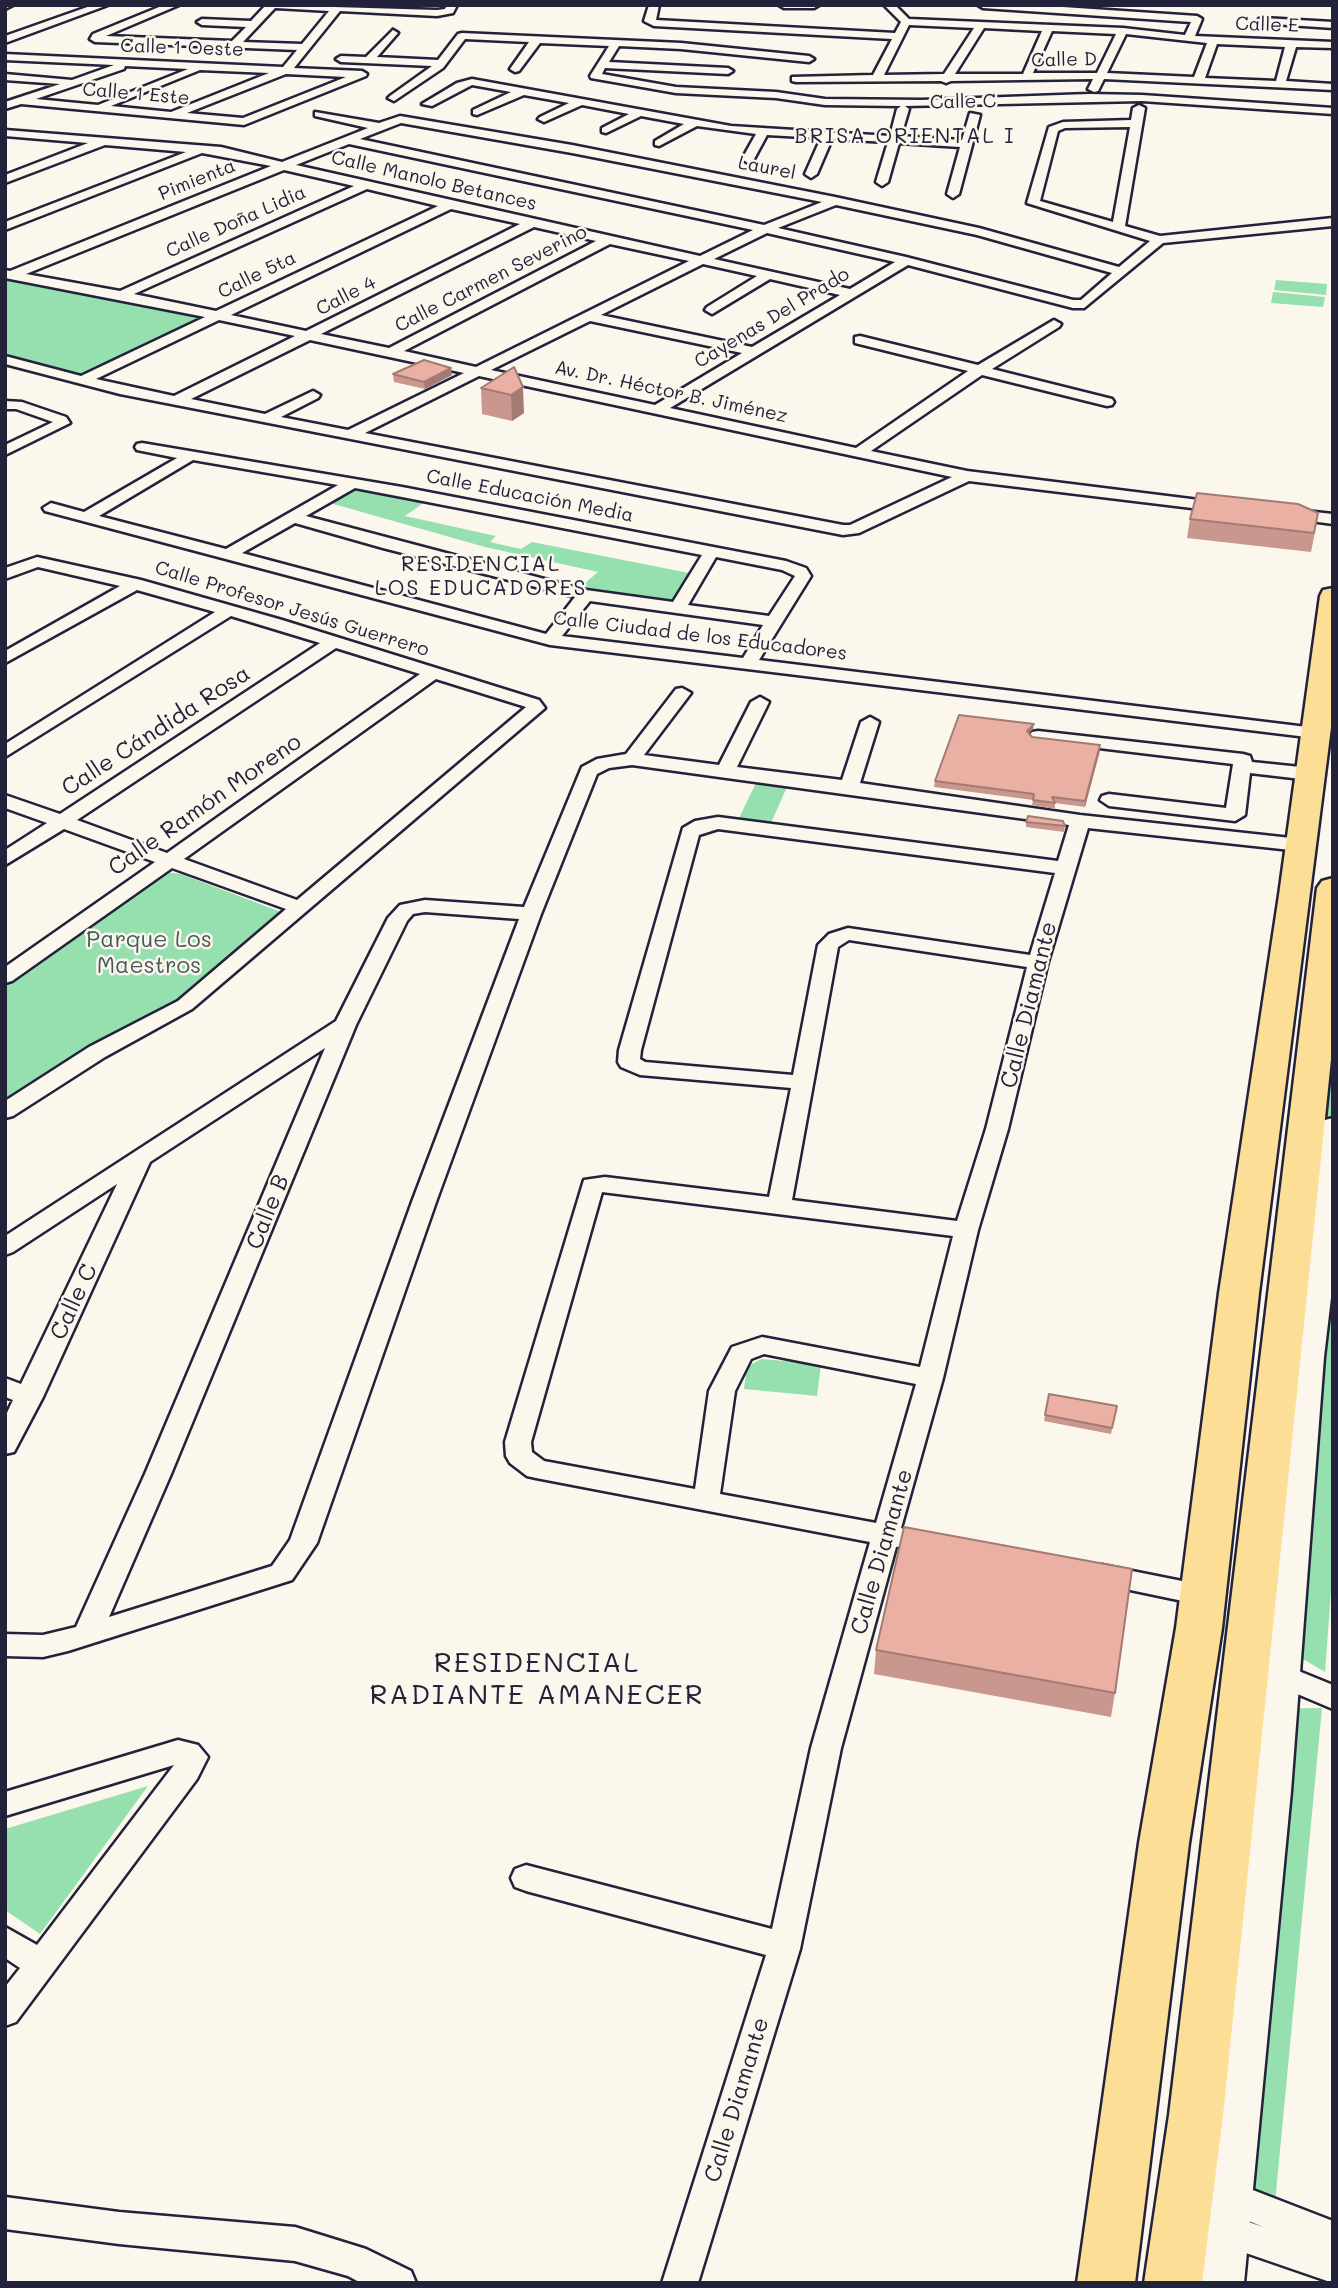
<!DOCTYPE html>
<meta charset="utf-8">
<style>
body{margin:0}
#map{position:relative;width:1338px;height:2288px;overflow:hidden;background:#fbf7ec;font-family:Mali,sans-serif}
canvas{display:block}
.frame{position:absolute;inset:0;border:7px solid #22223b;pointer-events:none}
</style>
<div id="map">
<canvas width="1338" height="2288"></canvas>
<div class="frame"></div>
</div>
<script>
const c = document.querySelector('canvas').getContext('2d');
c.lineJoin = 'round';
function fillPath(path, color) {
  c.fillStyle = color;
  c.fill(path, 'evenodd');
}
function shape(rows) {
  const path = new Path2D();
  for (const r of rows) {
    path.moveTo(r[0], r[1]);
    for (let i = 2; i < r.length; i += 2) path.lineTo(r[i], r[i + 1]);
  }
  return path;
}
function stroke(path, color, width, dash) {
  c.strokeStyle = color;
  c.lineWidth = width;
  c.lineCap = dash ? 'butt' : 'round';
  c.setLineDash(dash || []);
  c.stroke(path);
}
function label(font, color, halo, rows, align = 'center') {
  c.font = font + ' Mali,sans-serif';
  c.lineWidth = 5;
  c.setLineDash([]);
  c.textBaseline = 'middle';
  c.strokeStyle = halo;
  c.fillStyle = color;
  for (const [text, x, y, turn = 0] of rows) {
    c.save();
    c.translate(x, y);
    c.rotate((+turn || 0) * Math.PI / 180);
    c.textAlign = isNaN(turn) ? turn : align;
    if (halo) c.strokeText(text, 0, 0);
    c.fillText(text, 0, 0);
    c.restore();
  }
}
const green = shape([
 [17,276,206,316,86,378,5,355,5,281],
 [1276,280,1327,284,1326,295,1274,290],
 [1273,292,1325,297,1323,307,1271,303],
 [355,488,426,501,405,516,496,536,490,542,521,549,532,542,689,573,673,602,605,595,578,589,598,572,485,547,330,503],
 [756,783,787,787,770,825,738,820],
 [165,872,181,874,281,912,179,1001,5,1101,5,986],
 [1333,964,1333,1565,1325,1672,1291,1652],
 [761,1359,821,1364,817,1396,744,1389,747,1367],
 [1322,1708,1275,2203,1188,2164,1244,1709],
 [148,1786,40,1934,5,1910,5,1829]
]);
const street = shape([
 [5,5,13,5,5,9,5,5],
 [93,5,108,5,5,43,5,36,93,5],
 [164,5,179,5,106,36,232,41,246,27,202,25,197,22,202,19,251,21,266,5,437,10,445,9,447,5,457,5,453,13,437,16,340,11,294,68,362,71,367,74,366,76,244,125,21,104,5,109,5,102,60,84,5,80,5,74,72,80,114,65,5,60,5,54,283,67,297,50,95,42,90,39,93,34,164,5],
 [275,8,276,8,329,11,302,44,243,42,275,8],
 [125,66,188,69,98,105,36,99,124,69,125,66],
 [200,70,269,73,171,112,111,106,200,70],
 [286,74,346,77,243,118,187,113,286,74],
 [649,5,659,5,656,20,895,33,901,22,884,5,895,5,909,19,1123,28,1185,35,1191,22,983,8,978,5,1033,5,1197,16,1202,19,1195,36,1333,42,1333,48,1296,47,1286,81,1333,84,1333,90,1104,79,1098,91,1094,92,1088,89,1093,79,951,81,946,83,941,81,796,82,792,81,792,77,873,75,892,39,654,26,644,21,649,5],
 [909,25,974,28,944,74,884,75,909,25],
 [984,28,1042,31,1023,74,955,74,984,28],
 [1052,31,1116,34,1097,73,1033,73,1052,31],
 [1126,34,1207,43,1194,77,1107,73,1126,34],
 [1217,44,1285,47,1276,81,1205,78,1217,44],
 [779,5,819,5,814,8,784,8,779,5],
 [1263,18,1333,22,1333,28,1259,23,1259,19,1263,18],
 [393,30,398,33,377,57,438,60,458,34,462,33,681,43,809,56,814,59,809,62,681,49,619,46,609,62,728,68,733,71,728,74,605,68,602,74,676,87,776,92,825,99,921,100,1089,94,1142,95,1333,108,1333,114,1142,101,905,106,909,109,901,136,962,140,970,113,980,115,959,194,953,198,947,194,960,147,899,143,888,182,882,186,876,182,888,142,832,139,817,174,811,178,805,174,821,138,767,135,754,159,748,163,742,159,756,134,697,126,659,146,655,145,655,141,684,124,641,116,606,133,602,132,602,128,629,114,582,105,544,122,538,119,540,117,569,103,524,95,477,115,473,114,473,110,511,92,472,85,432,106,422,104,457,83,472,79,731,126,890,136,897,109,901,106,825,105,776,98,676,93,591,78,590,76,609,46,540,43,519,71,515,72,510,69,529,42,465,39,443,68,394,101,388,98,390,96,432,66,341,62,336,59,341,56,366,57,393,30],
 [1139,105,1145,108,1125,226,1160,236,1333,218,1333,226,1163,243,1084,308,1073,308,908,265,670,408,856,448,968,371,855,343,855,337,860,336,978,365,1054,320,1061,324,1059,327,992,369,1112,399,1114,402,1112,405,1107,406,982,375,871,451,967,471,1231,504,1233,507,1225,512,969,481,859,533,843,535,120,394,5,364,5,356,81,376,205,317,5,278,5,270,10,271,271,166,202,153,5,230,5,222,186,152,105,145,5,183,5,175,88,143,5,136,5,130,221,147,282,162,368,128,315,116,315,112,379,123,400,116,572,145,835,197,979,228,1119,267,1150,241,1027,203,1049,127,1063,122,1131,120,1133,108,1139,105],
 [401,123,572,153,822,202,764,225,360,139,401,123],
 [1130,127,1113,222,1040,201,1058,131,1065,128,1130,127],
 [349,144,753,230,700,256,296,165,349,144],
 [284,170,354,186,120,291,26,274,284,170],
 [367,189,438,206,216,311,134,294,367,189],
 [836,205,977,235,1112,273,1081,300,1073,300,906,257,778,228,836,205],
 [451,209,520,224,306,331,231,315,451,209],
 [534,227,596,241,389,348,321,334,534,227],
 [767,233,895,262,850,289,714,259,767,233],
 [610,244,689,261,476,367,404,351,610,244],
 [703,264,757,276,707,307,705,310,712,314,770,279,840,295,752,347,601,315,703,264],
 [219,320,295,336,174,396,96,379,219,320],
 [590,321,742,353,655,405,491,370,590,321],
 [310,340,464,373,348,430,281,417,318,398,320,395,313,391,265,414,191,399,310,340],
 [479,376,952,477,850,525,843,525,365,433,479,376],
 [5,401,22,402,66,417,70,423,5,455,5,445,53,422,16,409,5,409,5,401],
 [142,443,402,487,786,561,806,568,811,576,759,660,1315,728,1324,733,1315,738,550,645,45,511,43,508,51,503,84,512,177,458,137,450,135,447,137,444,142,443],
 [193,460,338,485,226,549,99,516,193,460],
 [355,488,402,497,702,555,673,602,586,590,306,516,355,488],
 [295,523,383,548,575,597,546,634,242,553,295,523],
 [716,557,782,570,795,576,769,616,688,605,716,557],
 [590,601,763,625,743,658,562,636,590,601],
 [1287,509,1333,514,1333,524,1281,517,1279,514,1281,511,1287,509],
 [37,557,141,580,282,620,539,700,545,708,192,1009,105,1057,13,1116,5,1118,5,1101,89,1047,178,1001,286,909,172,868,12,981,5,983,5,967,155,862,64,829,5,865,5,850,47,823,5,808,5,795,60,814,320,643,231,616,5,757,5,744,215,612,137,590,5,663,5,651,120,586,38,567,5,579,5,568,37,557],
 [336,648,420,674,167,853,77,820,336,648],
 [436,679,526,707,297,900,184,859,436,679],
 [682,688,691,693,644,755,719,765,751,702,760,697,769,702,737,767,842,780,861,722,870,717,879,722,860,783,1080,815,1300,839,1310,845,1300,851,1088,828,1048,962,1008,1129,978,1230,943,1378,901,1528,910,1531,914,1538,910,1545,896,1547,841,1748,800,1949,698,2283,662,2283,766,1955,526,1891,515,1887,511,1878,515,1869,526,1865,772,1929,811,1748,870,1542,536,1478,527,1476,510,1463,506,1456,505,1442,584,1180,605,1177,769,1197,791,1088,640,1075,621,1067,618,1062,619,1050,683,828,695,821,718,817,1058,861,1069,825,632,765,609,768,597,774,541,914,436,1202,317,1543,292,1580,68,1651,43,1657,5,1656,5,1634,43,1635,76,1627,145,1474,325,1048,150,1162,43,1397,14,1452,5,1454,5,1417,13,1400,5,1397,5,1378,21,1384,117,1184,13,1252,5,1255,5,1236,336,1021,388,918,400,905,425,900,524,907,582,767,597,759,626,754,676,689,682,688],
 [718,829,1055,873,1030,955,848,928,829,934,818,945,793,1075,645,1062,640,1059,641,1050,699,835,718,829],
 [425,912,519,919,412,1202,290,1540,272,1566,109,1617,171,1474,356,1025,407,921,413,914,425,912],
 [849,940,1027,967,986,1129,957,1221,792,1200,838,947,849,940],
 [602,1192,953,1236,920,1367,762,1337,732,1347,709,1391,695,1489,544,1461,532,1452,531,1442,602,1192],
 [764,1354,916,1384,876,1523,720,1494,735,1391,751,1359,764,1354],
 [1038,731,1243,754,1250,756,1252,762,1310,768,1319,774,1310,780,1250,773,1245,815,1235,821,1109,806,1100,800,1102,796,1109,794,1226,808,1233,764,1032,740,1029,736,1032,732,1038,731],
 [1102,1565,1202,1585,1212,1588,1216,1595,1212,1602,1202,1605,1092,1582,1088,1575,1092,1568,1102,1565],
 [1279,1663,1333,1685,1333,1709,1269,1682,1265,1674,1269,1666,1279,1663],
 [178,1740,198,1745,208,1757,197,1779,16,2022,5,2026,5,1987,20,1968,5,1958,5,1927,37,1945,174,1765,5,1816,5,1792,178,1740],
 [1227,2180,1333,2221,1333,2283,1211,2241,1206,2229,1211,2217,1223,2213,1263,2227,1215,2207,1210,2196,1215,2185,1227,2180],
 [5,2197,119,2212,295,2227,366,2249,411,2271,416,2283,361,2283,348,2276,295,2261,119,2244,5,2229,5,2197]
]);
const secondary = shape([
 [1333,1118,1333,1281,1324,1357,1291,1791,1244,2283,1192,2283,1247,1791,1288,1357,1317,1128,1321,1121,1333,1118]
]);
const primary = shape([
 [1333,588,1333,712,1259,1293,1222,1628,1189,1843,1135,2283,1077,2283,1139,1843,1176,1628,1219,1293,1279,895,1320,596,1323,590,1333,588],
 [1333,878,1333,1040,1223,2115,1202,2283,1144,2283,1169,2115,1317,888,1322,881,1333,878]
]);
const wall = shape([
 [514,367,524,413,512,421,482,414,481,388],
 [393,374,452,375,425,389,394,382],
 [1190,519,1315,532,1311,552,1187,538],
 [1033,729,1029,733,1032,737,1100,745,1085,807,1055,803,1055,809,1032,805,1033,800,934,787,935,781],
 [1026,822,1065,826,1064,832,1026,827],
 [1117,1406,1111,1434,1044,1421,1045,1415],
 [876,1650,1115,1693,1111,1717,874,1674]
]);
const shadedWall = shape([
 [451,368,452,375,425,389,424,382],
 [523,387,524,413,512,421,511,395],
 [1034,724,1033,729,1026,736,1027,731],
 [1100,745,1100,751,1085,807,1085,801]
]);
const building = shape([
 [424,360,451,368,424,382,393,374,424,360],
 [514,367,523,387,511,395,481,388,514,367],
 [1197,493,1298,504,1318,513,1314,533,1190,519,1197,493],
 [959,715,1034,724,1027,731,1032,737,1100,745,1085,801,1052,797,1055,803,1033,800,1034,794,935,781,959,715],
 [1028,816,1063,821,1065,826,1026,822,1028,816],
 [1049,1394,1117,1406,1112,1428,1045,1415,1049,1394],
 [904,1527,1132,1569,1115,1693,876,1650,904,1527]
]);
const farStreetnames = [
 ["Calle E",1267,25,2],
 ["Calle 1 Oeste",182,48,2],
 ["Calle D",1064,60,-1],
 ["Calle 1 Este",136,94,5],
 ["Calle C",963,102,-1],
 ["Laurel",767,168,11],
 ["Pimienta",197,180,-22],
 ["Calle Manolo Betances",434,181,13],
 ["Calle Doña Lidia",236,222,-24],
 ["Calle 5ta",257,275,-26],
 ["Calle Carmen Severino",491,279,-27],
 ["Calle 4",346,296,-27],
 ["Cayenas Del Prado",772,318,-31],
 ["Av. Dr. Héctor B. Jiménez",671,392,12],
 ["Calle Educación Media",530,496,11],
 ["Calle Profesor Jesús Guerrero",292,609,17],
 ["Calle Ciudad de los Educadores",700,636,7]
];
const farNeighbourhoodnames = [
 ["BRISA ORIENTAL I",905,137],
 ["RESIDENCIAL",481,565],
 ["LOS EDUCADORES",481,589]
];
const streetNames = [
 ["Calle Cándida Rosa",156,731,-33],
 ["Calle Ramón Moreno",205,805,-35],
 ["Calle Diamante",1029,1005,-76],
 ["Calle B",268,1212,-68],
 ["Calle C",74,1302,-65],
 ["Calle Diamante",882,1552,-74],
 ["Calle Diamante",737,2100,-73]
];
const parkNames = [
 ["Parque Los",149,940],
 ["Maestros",149,966]
];
const nearNeighbourhoodnames = [
 ["RESIDENCIAL",537,1663],
 ["RADIANTE AMANECER",537,1695]
];
fillPath(green, '#96e0af');
stroke(street, '#22223b', 5);
stroke(secondary, '#22223b', 5);
stroke(primary, '#22223b', 5);
fillPath(street, '#fbf7ec');
fillPath(secondary, '#fbf7ec');
fillPath(primary, '#fcde96');
fillPath(wall, '#c9978d');
fillPath(shadedWall, '#a47b73');
fillPath(building, '#eab0a4');
stroke(building, '#a47b73', 2);
label('19px', '#22223b', '#fbf7ec', farStreetnames);
c.letterSpacing = '2px';
label('21px', '#22223b', '#fbf7ec', farNeighbourhoodnames);
c.letterSpacing = '0px';
label('23px', '#22223b', '#fbf7ec', streetNames);
label('23px', '#455b5e', '#fbf7ec', parkNames);
c.letterSpacing = '2px';
label('28px', '#22223b', '#fbf7ec', nearNeighbourhoodnames);
c.letterSpacing = '0px';
</script>
